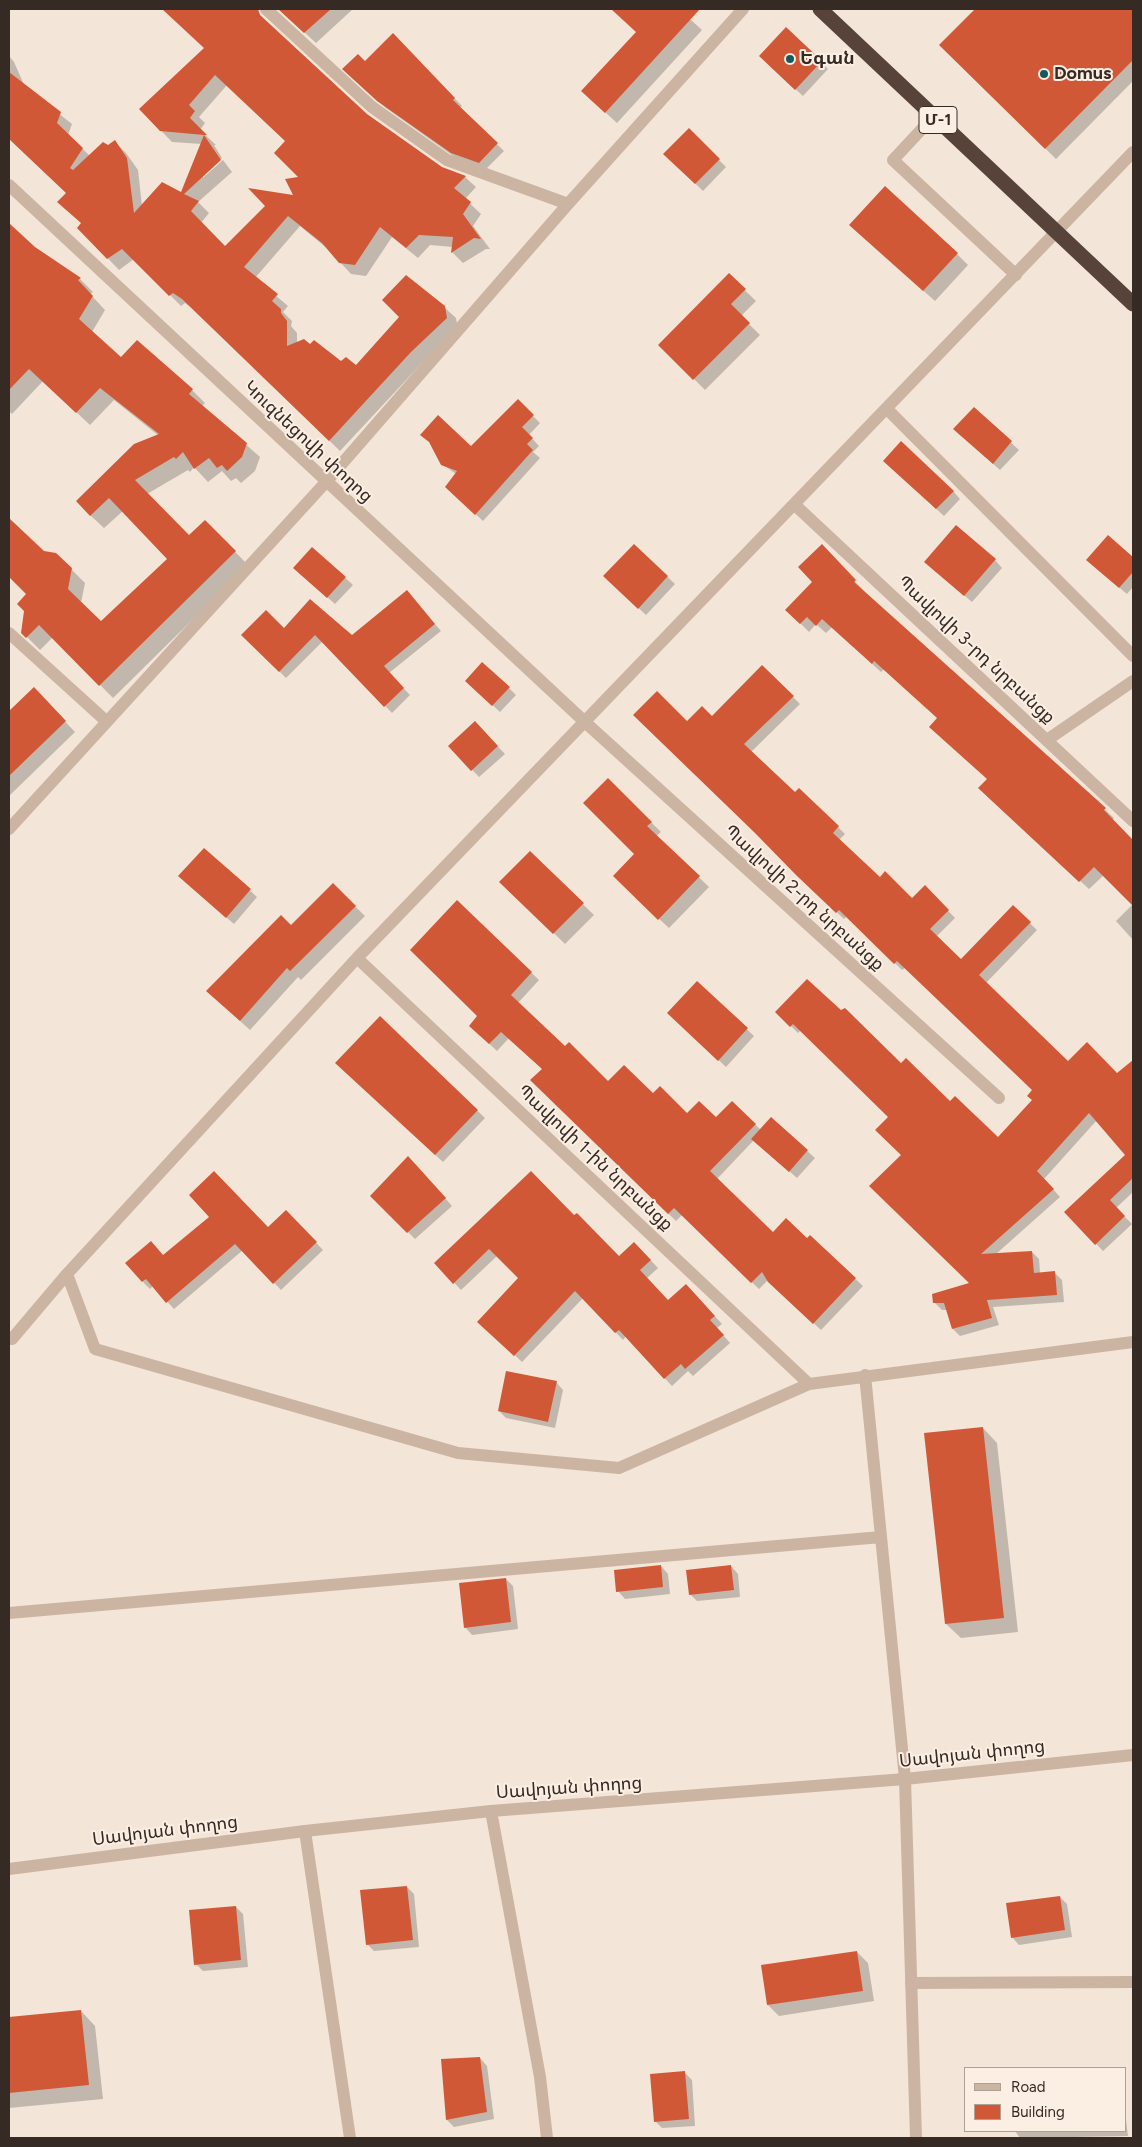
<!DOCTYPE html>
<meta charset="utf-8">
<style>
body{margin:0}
#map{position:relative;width:1142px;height:2147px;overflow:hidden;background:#f3e5d7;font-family:Figtree,sans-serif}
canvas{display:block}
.frame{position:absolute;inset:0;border:10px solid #362a25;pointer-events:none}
.legend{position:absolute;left:964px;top:2067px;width:162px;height:65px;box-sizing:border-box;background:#fbefe3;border:1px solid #aca097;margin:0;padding:6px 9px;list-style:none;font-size:15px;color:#362a25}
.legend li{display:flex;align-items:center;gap:10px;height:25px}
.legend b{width:25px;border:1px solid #aca097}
</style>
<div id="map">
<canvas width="1142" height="2147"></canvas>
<div class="frame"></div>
<ul class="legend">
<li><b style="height:6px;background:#ccb4a2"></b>Road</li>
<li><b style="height:14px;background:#d15837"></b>Building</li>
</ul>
</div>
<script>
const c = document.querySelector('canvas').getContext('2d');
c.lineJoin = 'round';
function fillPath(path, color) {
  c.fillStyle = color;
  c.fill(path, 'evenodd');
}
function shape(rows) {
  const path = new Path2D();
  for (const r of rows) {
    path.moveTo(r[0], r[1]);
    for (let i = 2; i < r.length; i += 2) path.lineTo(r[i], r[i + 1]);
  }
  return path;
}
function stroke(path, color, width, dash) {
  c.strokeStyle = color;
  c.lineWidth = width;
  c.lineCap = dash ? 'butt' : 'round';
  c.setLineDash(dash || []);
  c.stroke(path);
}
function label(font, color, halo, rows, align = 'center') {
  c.font = font + ' Figtree,"Noto Sans Armenian",sans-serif';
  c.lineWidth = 4;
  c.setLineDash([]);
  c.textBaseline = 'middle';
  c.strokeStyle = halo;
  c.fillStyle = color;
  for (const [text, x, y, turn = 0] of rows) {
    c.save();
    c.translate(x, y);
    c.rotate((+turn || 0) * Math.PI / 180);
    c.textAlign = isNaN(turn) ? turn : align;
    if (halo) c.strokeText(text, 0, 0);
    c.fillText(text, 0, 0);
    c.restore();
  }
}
const shadow = shape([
 [180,9,245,9,366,115,442,168,465,177,476,187,465,199,481,214,473,226,490,249,486,249,463,263,452,252,453,247,430,245,418,258,392,237,366,276,351,274,329,250,300,226,255,278,288,306,283,312,292,321,291,326,297,333,297,343,341,363,356,367,444,307,456,318,458,330,422,363,340,451,195,310,185,303,181,306,134,259,119,270,79,228,82,224,67,193,9,138,9,56,14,62,25,87,72,124,68,135,90,156,115,142,126,153,138,170,142,206,182,194,202,144,172,142,140,109,205,48,171,16],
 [227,85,287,141,300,178,296,197,225,248,201,223,209,213,198,202,232,172,223,160,203,178,203,175,222,158,214,145,216,145,200,130,205,123,199,117],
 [279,9,353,9,316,43],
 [612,9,679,9,702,30,617,123,594,102,637,32],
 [977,9,1133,9,1133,81,1056,159,941,45],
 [393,35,462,106,460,108,504,151,486,169,459,160,386,108,351,76],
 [821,62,828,69,803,96,767,63],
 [689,130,726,167,703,191,665,154],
 [9,225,34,248,80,279,93,292,90,294,105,310,92,332,121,359,137,342,192,390,205,403,202,406,260,457,255,471,241,483,236,478,231,481,222,471,208,482,194,467,190,472,188,470,147,494,189,537,205,521,248,565,113,698,53,637,40,650,23,633,28,594,9,576,9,521,43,552,71,569,85,583,81,603,101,622,168,559,123,511,104,528,90,515,159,436,114,400,90,425,43,381,12,414,9,411],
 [862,236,957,254,968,265,935,301],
 [729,275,756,301,741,316,760,335,705,390,660,345],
 [518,401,540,423,529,435,539,446,533,452,540,458,483,521,447,487,456,474,442,464,431,443,471,447],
 [974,409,1019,450,1000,470,962,436],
 [892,468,953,491,960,499,944,516],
 [1108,537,1133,559,1133,587,1127,594,1095,567],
 [634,545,675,584,646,615,612,583],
 [312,548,353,585,335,604,302,575],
 [830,555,863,590,862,591,1114,818,1112,820,1133,841,1133,904,1104,875,1089,889,988,797,988,779,939,718,884,669,881,672,832,627,826,633,816,624,809,632,787,610,813,582],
 [995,560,1002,568,972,602,933,569],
 [407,592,441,631,389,673,410,695,392,713,323,641,286,678,243,635,285,629,352,637],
 [762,666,800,704,751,752,795,794,799,790,838,827,845,834,839,840,880,878,912,900,925,887,955,918,936,937,961,961,1013,907,1037,930,986,983,1068,1062,1117,1075,1126,1067,1133,1075,1133,1192,1116,1208,1132,1224,1103,1251,1066,1212,1126,1155,1097,1120,1044,1179,1060,1197,996,1254,1032,1252,1039,1259,1040,1273,1055,1273,1062,1280,1064,1302,993,1307,999,1325,960,1336,953,1329,948,1310,942,1310,935,1303,971,1284,903,1155,890,1117,801,1030,798,1033,777,1012,901,1065,998,1139,1033,1100,1034,1090,905,968,902,970,847,916,844,919,805,882,687,723,712,718],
 [474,688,509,688,516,695,500,712],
 [34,689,75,732,9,796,9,713],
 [475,723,505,754,479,777,450,746],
 [608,780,661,832,656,836,709,887,669,928,624,886,636,854],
 [204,849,257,897,234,924,187,883],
 [530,853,594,915,565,944,501,882],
 [333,885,365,916,301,980,298,977,250,1030,217,1000],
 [457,902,539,980,518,1003,565,1047,608,1083,653,1094,687,1115,716,1119,732,1103,761,1130,771,1119,815,1158,797,1178,754,1140,717,1179,773,1234,807,1240,810,1237,863,1286,821,1330,768,1280,759,1289,682,1215,676,1221,532,1080,543,1069,509,1038,497,1051,478,1033,479,1016],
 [1133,904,1133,940,1116,921],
 [697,983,754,1036,726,1067,676,1020],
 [380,1017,485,1118,443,1162,344,1070],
 [415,1164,452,1206,415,1239,372,1196],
 [286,1212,323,1250,281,1290,243,1250,174,1309,153,1286,150,1289,143,1282,164,1256,268,1229],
 [575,1217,619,1258,634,1243,658,1268,647,1278,668,1301,693,1292,722,1324,717,1328,730,1343,693,1376,688,1371,672,1386,626,1336,623,1340,583,1298,522,1362,479,1321,520,1278,497,1256,461,1290,436,1263],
 [556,1382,563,1390,555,1428,506,1418,499,1411],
 [983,1428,997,1443,1018,1632,961,1638,946,1624],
 [661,1566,668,1574,670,1594,625,1599,618,1591],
 [731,1566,738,1574,740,1597,697,1601,690,1594],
 [506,1579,513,1586,518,1629,472,1635,465,1627],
 [407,1887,414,1894,419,1947,374,1951,367,1944],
 [1060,1897,1067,1904,1072,1937,1019,1945,1012,1937],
 [236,1907,243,1914,248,1967,203,1971,196,1964],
 [857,1952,868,1963,874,2001,779,2016,768,2005],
 [81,2011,95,2026,103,2099,9,2108,9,2018],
 [480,2058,487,2066,494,2119,454,2127,447,2120],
 [684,2072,692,2080,695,2126,662,2128,655,2121],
 [1126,2120,1128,2136,1020,2138,1015,2131,1126,2131]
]);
const building = shape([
 [162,9,258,9,260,15,367,114,442,167,466,176,454,188,471,202,463,214,481,239,474,238,451,253,453,237,419,235,406,248,380,227,355,265,339,263,322,243,288,216,244,267,278,294,272,301,281,309,281,313,287,321,287,346,304,339,310,344,314,340,341,361,346,357,356,365,399,317,382,300,406,275,445,306,447,318,411,352,329,441,182,299,173,293,169,296,122,249,107,259,77,228,81,223,57,202,66,193,9,139,9,72,61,112,57,123,83,148,70,168,73,170,103,142,108,145,115,140,127,158,134,213,162,182,181,192,204,135,160,131,139,109,204,48],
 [215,75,285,141,274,153,298,177,285,179,293,195,248,188,265,206,225,246,191,211,199,201,184,194,221,160,204,135,207,135,190,118,195,111,189,105],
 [278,9,331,9,304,33],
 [611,9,700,9,605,113,581,91,636,32],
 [975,9,1133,9,1133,60,1045,149,939,45],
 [786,27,822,61,795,90,759,56],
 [393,33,455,98,453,100,498,143,479,163,451,153,377,101,342,69,358,54,365,61],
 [689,128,720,159,695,184,663,154],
 [885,186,958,253,923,291,849,225],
 [9,223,35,247,81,278,78,280,93,296,79,319,121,357,137,340,193,389,189,394,247,443,242,457,227,471,222,465,217,468,209,458,194,469,183,452,176,459,174,457,135,480,189,535,205,520,236,551,99,686,39,625,26,638,21,633,24,611,17,604,26,594,9,577,9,518,44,551,56,553,72,568,68,589,101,621,167,559,109,498,90,516,76,501,134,444,159,434,100,388,76,413,29,369,9,390],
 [729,273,746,289,731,304,750,323,693,380,658,345],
 [518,399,534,415,522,427,533,438,527,444,533,450,475,515,445,487,457,471,441,465,429,442,420,435,438,415,471,446],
 [974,407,1012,441,993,464,953,429],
 [901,441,954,491,936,509,883,461],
 [956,525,996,559,964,596,924,562],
 [1108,535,1133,557,1133,572,1119,588,1086,560],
 [634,544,668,576,638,609,603,576],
 [822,544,856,580,854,582,1106,808,1104,810,1133,840,1133,906,1094,867,1079,882,978,788,987,779,929,727,937,718,874,661,872,664,822,619,816,626,807,617,800,624,785,610,812,582,798,567],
 [312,547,346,577,327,598,293,568],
 [407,590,435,624,384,666,404,688,384,707,315,635,279,672,241,635,266,610,284,628,310,599,352,635],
 [482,662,510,687,492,706,465,681],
 [762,665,794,696,744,744,795,792,799,788,839,826,833,833,880,877,885,871,912,898,925,885,949,910,930,929,961,959,1013,905,1031,922,979,975,1068,1061,1087,1042,1117,1073,1133,1060,1133,1178,1110,1200,1125,1216,1095,1245,1064,1212,1125,1155,1089,1113,1037,1171,1054,1189,981,1254,1032,1251,1034,1273,1055,1271,1057,1295,987,1300,992,1318,952,1329,944,1303,933,1303,932,1294,969,1283,869,1186,901,1155,875,1130,888,1117,793,1024,790,1027,775,1012,807,979,841,1010,845,1008,901,1063,906,1058,950,1101,955,1096,998,1137,1032,1100,1027,1096,1032,1090,897,961,894,964,839,910,836,913,796,875,755,833,633,715,657,691,687,721,702,706,712,716],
 [34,687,66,721,9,776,9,711],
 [475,721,498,746,471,771,448,746],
 [608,778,652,822,647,826,700,876,658,920,613,876,634,854,583,803],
 [204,848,251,889,226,918,178,876],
 [530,851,584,903,553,934,499,882],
 [333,883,356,906,290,971,287,968,240,1021,206,991,281,915,291,925],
 [457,900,532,972,511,995,565,1046,569,1042,608,1081,624,1065,653,1093,660,1086,687,1113,699,1101,716,1117,732,1101,756,1124,710,1171,773,1232,786,1218,807,1238,810,1235,856,1278,813,1324,768,1282,762,1272,751,1283,674,1208,668,1214,530,1080,542,1069,501,1032,489,1044,469,1026,477,1016,410,950],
 [697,981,748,1028,718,1061,667,1013],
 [380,1016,478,1110,435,1155,335,1063],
 [771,1117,808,1150,789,1172,751,1139],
 [408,1156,446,1198,407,1233,370,1196],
 [214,1171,268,1227,286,1210,317,1242,273,1284,235,1244,166,1303,146,1279,142,1282,125,1263,151,1241,163,1255,209,1217,189,1195],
 [531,1171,574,1215,577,1213,619,1256,634,1242,651,1260,640,1270,668,1300,686,1284,715,1316,710,1320,724,1335,685,1369,681,1364,664,1379,619,1330,615,1333,575,1291,514,1356,477,1322,518,1278,489,1249,453,1284,434,1263],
 [506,1371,557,1381,548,1422,498,1411],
 [983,1427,1004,1618,945,1624,924,1433],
 [661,1565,663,1587,616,1592,614,1570],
 [731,1565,734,1590,689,1595,686,1570],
 [506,1578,511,1622,464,1628,459,1583],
 [407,1886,413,1940,366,1945,360,1890],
 [1060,1896,1065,1930,1011,1938,1006,1903],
 [236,1906,241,1960,194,1965,189,1910],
 [857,1951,863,1991,767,2005,761,1965],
 [81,2010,89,2085,9,2093,9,2017],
 [480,2057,487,2112,446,2120,441,2059],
 [685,2071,689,2119,654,2122,650,2074]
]);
const lane = shape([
 [266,9,372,107,447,160,568,204],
 [934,116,893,160,1016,275],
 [887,409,1133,656],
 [1047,740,1133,681],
 [491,1811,540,2077,547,2138],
 [305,1831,350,2138],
 [911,1983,1133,1982]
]);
const street = shape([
 [9,185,586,723,999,1098],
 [795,505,1133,821],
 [9,633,106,721],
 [9,829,326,482,568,204,743,9],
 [357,958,809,1384],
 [67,1274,95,1349,458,1453,619,1468,809,1384,1133,1342],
 [9,1339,12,1339,67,1274,357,958,1133,152],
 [865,1375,905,1779,916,2138],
 [9,1613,881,1537],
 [9,1869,305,1831,491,1811,905,1779,1133,1755]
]);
const highway = shape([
 [820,9,1133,304]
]);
const markers = [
 [790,59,5,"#17585b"],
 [1044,74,5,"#17585b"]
];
const shields = [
 [938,120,38]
];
const shieldNames = [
 ["Մ-1",938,120]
];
const poiNames = [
 ["Եգան",800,59],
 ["Domus",1054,74]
];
const streetNames = [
 ["Կուզնեցովի փողոց",308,442,43],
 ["Պավլովի 3-րդ նրբանցք",976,650,43],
 ["Պավլովի 2-րդ նրբանցք",804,898,42],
 ["Պավլովի 1-ին նրբանցք",595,1158,43],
 ["Սավոյան փողոց",972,1754,-6],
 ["Սավոյան փողոց",569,1788,-4],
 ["Սավոյան փողոց",165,1831,-7]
];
fillPath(shadow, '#0003');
fillPath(building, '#d15837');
stroke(lane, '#ccb4a2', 12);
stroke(street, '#ccb4a2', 12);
stroke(highway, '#58433b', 15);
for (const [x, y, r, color] of markers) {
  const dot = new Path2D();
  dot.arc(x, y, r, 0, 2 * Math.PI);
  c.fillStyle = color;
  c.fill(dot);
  stroke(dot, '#fbefe3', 2);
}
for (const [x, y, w] of shields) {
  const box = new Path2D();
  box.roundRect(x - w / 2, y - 13.5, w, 27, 4);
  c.fillStyle = '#fbefe3';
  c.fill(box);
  stroke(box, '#362a25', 1);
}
label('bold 16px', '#362a25', null, shieldNames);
label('bold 18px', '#362a25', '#fbefe3', poiNames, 'left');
label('18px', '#362a25', '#fbefe3', streetNames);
</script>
